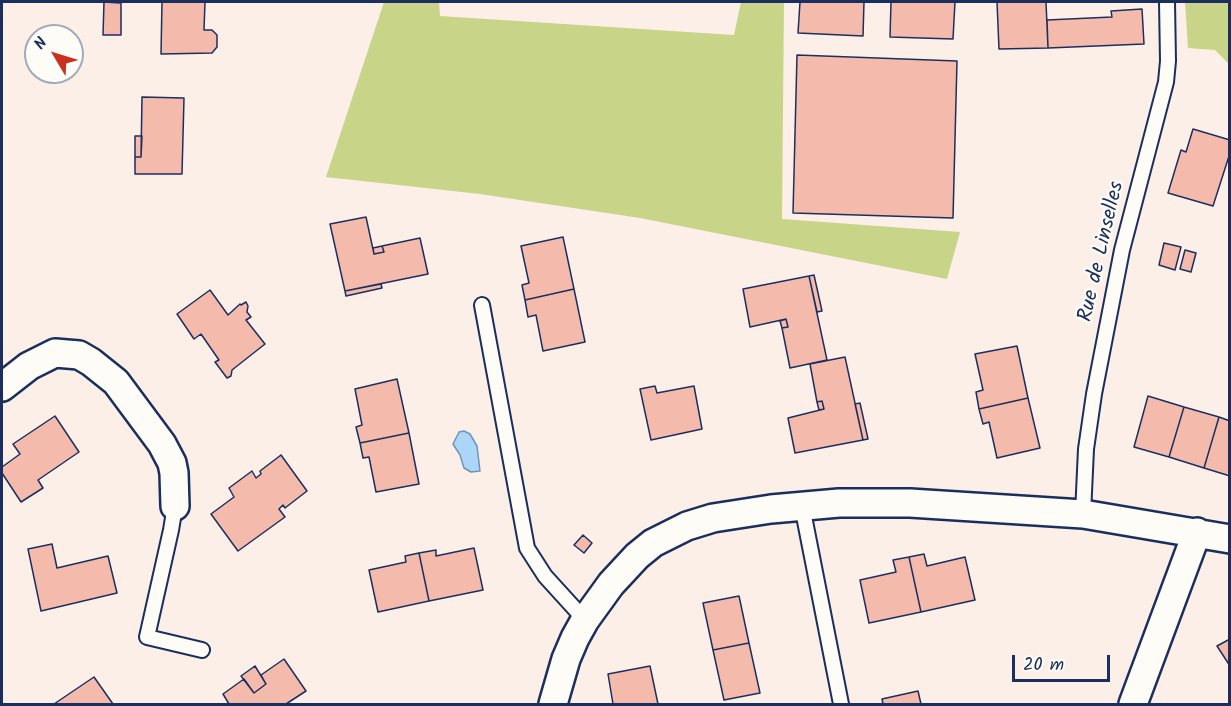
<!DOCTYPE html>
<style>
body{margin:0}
#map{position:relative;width:1231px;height:706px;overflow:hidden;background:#fbefe8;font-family:Kalam,sans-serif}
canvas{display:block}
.frame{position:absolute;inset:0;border:3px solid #1b2f5e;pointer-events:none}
.north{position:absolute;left:24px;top:24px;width:60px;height:60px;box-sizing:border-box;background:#fdfcf7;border:2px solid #a3aaba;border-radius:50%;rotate:308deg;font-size:16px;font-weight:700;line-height:24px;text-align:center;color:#1b2f5e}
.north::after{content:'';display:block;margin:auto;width:21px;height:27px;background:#c8321e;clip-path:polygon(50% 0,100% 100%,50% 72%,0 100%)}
.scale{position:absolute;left:1012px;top:655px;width:98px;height:27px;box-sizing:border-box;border:3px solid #1b2f5e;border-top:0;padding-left:8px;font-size:18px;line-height:21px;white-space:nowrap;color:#1b2f5e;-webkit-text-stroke:4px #fdfcf7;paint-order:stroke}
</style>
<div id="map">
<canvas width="1231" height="706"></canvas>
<div class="frame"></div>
<div class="north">N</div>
<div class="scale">20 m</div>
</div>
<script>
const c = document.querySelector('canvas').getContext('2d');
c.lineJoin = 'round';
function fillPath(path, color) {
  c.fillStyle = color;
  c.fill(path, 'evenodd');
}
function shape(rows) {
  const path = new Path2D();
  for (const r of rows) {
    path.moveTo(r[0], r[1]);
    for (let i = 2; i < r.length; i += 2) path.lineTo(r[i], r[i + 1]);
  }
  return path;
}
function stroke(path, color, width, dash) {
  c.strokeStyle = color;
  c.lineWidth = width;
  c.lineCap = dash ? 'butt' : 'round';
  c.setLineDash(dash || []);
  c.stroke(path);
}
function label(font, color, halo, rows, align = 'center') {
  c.font = font + ' Kalam,sans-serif';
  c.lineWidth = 4.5;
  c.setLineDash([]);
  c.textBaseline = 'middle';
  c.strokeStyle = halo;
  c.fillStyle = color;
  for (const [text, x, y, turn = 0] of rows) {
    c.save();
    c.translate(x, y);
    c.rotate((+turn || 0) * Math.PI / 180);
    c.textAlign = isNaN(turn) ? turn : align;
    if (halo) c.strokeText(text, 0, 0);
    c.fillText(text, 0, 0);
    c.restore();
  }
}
const green = shape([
 [384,2,439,2,440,16,734,35,741,2,784,2,782,219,960,232,947,279,640,218,480,194,326,177],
 [1185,2,1229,2,1229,64,1215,50,1188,48]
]);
const water = shape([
 [464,431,470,434,477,446,480,471,471,472,464,468,460,455,453,444,459,432,464,431]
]);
const building = shape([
 [104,2,121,3,121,35,103,35,104,2],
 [162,2,205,2,204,30,212,30,217,35,217,47,212,53,161,54,162,2],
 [800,2,864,2,863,36,798,33,800,2],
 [891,2,955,2,953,39,890,37,891,2],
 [997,2,1046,2,1048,48,999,49,997,2],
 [1142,9,1144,44,1048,48,1047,20,1112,17,1111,11,1142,9],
 [797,55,957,61,953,218,793,213,797,55],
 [142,97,184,98,182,174,135,174,135,157,141,157,142,97],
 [1193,129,1230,140,1230,153,1213,206,1168,193,1181,150,1186,152,1193,129],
 [135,136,142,136,141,157,135,157,135,136],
 [366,217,374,254,384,252,382,246,420,238,428,274,345,291,330,224,366,217],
 [563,237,574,289,525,300,522,285,529,283,521,246,563,237],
 [1164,243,1181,247,1175,270,1159,265,1164,243],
 [382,246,384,252,374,254,373,248,382,246],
 [1185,250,1196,253,1191,272,1180,269,1185,250],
 [814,275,822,311,817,312,809,276,814,275],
 [809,276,827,360,790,368,782,328,788,327,786,319,750,327,743,289,809,276],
 [381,284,382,288,346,296,345,291,381,284],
 [574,289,585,342,543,351,536,315,528,317,525,300,574,289],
 [210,290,228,315,240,304,241,305,246,302,248,306,247,312,251,317,246,320,265,344,232,370,231,376,227,378,215,362,219,360,201,334,194,339,177,314,210,290],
 [786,319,788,327,782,328,780,321,786,319],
 [1017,346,1028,398,979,409,976,392,983,390,975,354,1017,346],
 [845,357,863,440,795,453,788,418,824,409,822,401,817,402,810,364,845,357],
 [397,379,409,433,360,443,356,427,362,425,355,389,397,379],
 [655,386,657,393,694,386,702,429,651,440,640,389,655,386],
 [1148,396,1184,407,1169,457,1134,447,1148,396],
 [1028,398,1040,448,997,458,989,422,983,424,979,409,1028,398],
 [822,401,824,409,819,410,817,402,822,401],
 [860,403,868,439,863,440,855,404,860,403],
 [1184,407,1219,417,1204,468,1169,457,1184,407],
 [55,416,79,452,38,480,43,488,21,502,2,473,2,467,20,454,13,444,55,416],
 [1219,417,1230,421,1230,476,1204,468,1219,417],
 [409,433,419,484,376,492,369,457,363,458,360,443,409,433],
 [281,455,307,491,285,508,283,505,279,509,285,517,238,551,211,514,234,497,229,488,252,471,256,478,261,474,260,471,281,455],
 [583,535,592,543,584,553,574,545,583,535],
 [52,544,57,568,108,556,117,593,41,611,28,549,52,544],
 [474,548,483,590,429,601,419,553,436,550,436,556,474,548],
 [419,553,429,601,378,612,369,570,406,562,405,556,419,553],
 [924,554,927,566,965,557,975,600,921,612,909,557,924,554],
 [909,557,921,612,869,623,860,580,896,572,893,560,909,557],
 [739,596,749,643,713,650,703,603,739,596],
 [1230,639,1230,666,1217,646,1230,639],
 [749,643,760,693,724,700,713,650,749,643],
 [284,659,306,691,286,704,229,704,223,694,244,679,254,693,266,684,261,675,284,659],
 [255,666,266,684,254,693,241,676,255,666],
 [650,666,658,704,611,704,613,704,608,674,650,666],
 [94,677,113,704,54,704,94,677],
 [918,691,921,704,883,704,882,699,918,691]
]);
const service = shape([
 [482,305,527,548,545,576,585,620],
 [175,506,171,530,147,637,202,650],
 [802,506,841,704],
 [1083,514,1086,449,1094,394,1122,250,1166,82,1168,61,1167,2]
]);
const minor = shape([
 [2,387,29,366,55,353,79,355,91,362,116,382,162,444,172,463,174,473,175,506],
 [553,704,566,659,575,638,585,620,611,584,637,556,653,543,687,526,713,518,771,509,839,503,910,503,1083,514,1230,539],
 [1133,704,1197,532]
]);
const streetNames = [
 ["Rue de Linselles",1103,252,-77]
];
fillPath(green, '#c8d488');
fillPath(water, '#acd6f7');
stroke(water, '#7293ba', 1.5);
fillPath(building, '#f4bbac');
stroke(building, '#1b2f5e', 1.5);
stroke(service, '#1b2f5e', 18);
stroke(minor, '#1b2f5e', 32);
stroke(service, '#fdfcf7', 14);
stroke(minor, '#fdfcf7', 27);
label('21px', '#1b2f5e', '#fdfcf7', streetNames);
</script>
